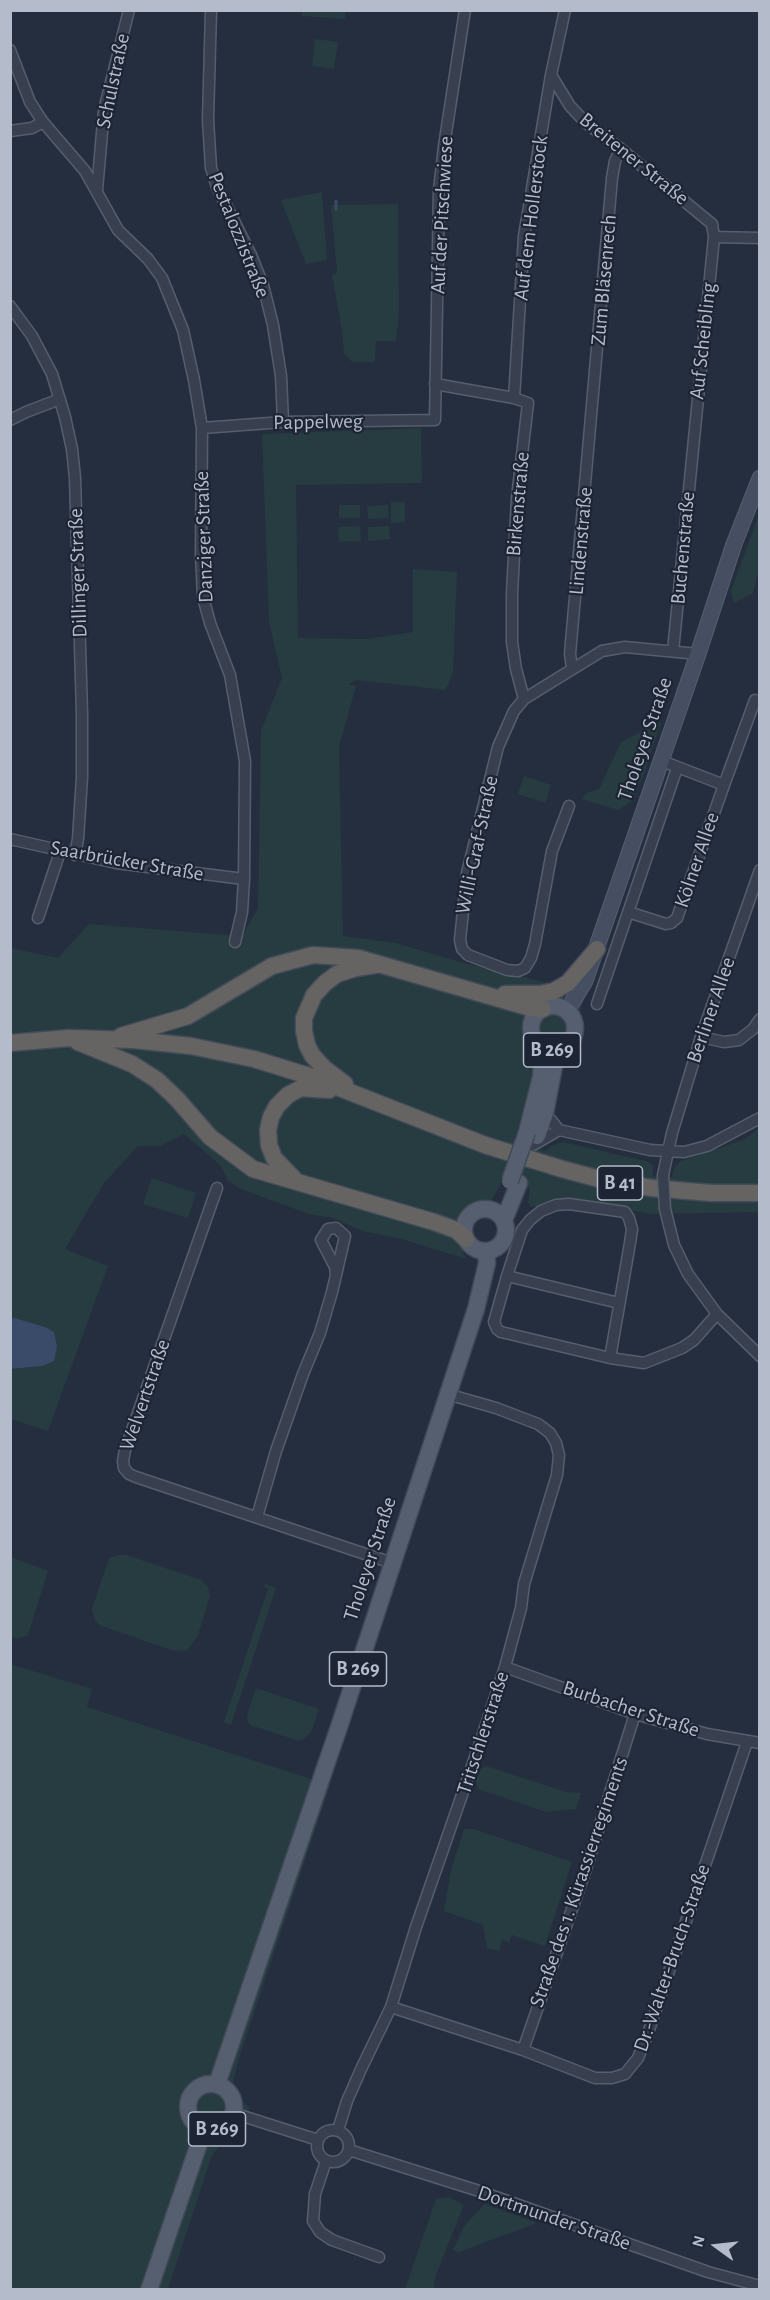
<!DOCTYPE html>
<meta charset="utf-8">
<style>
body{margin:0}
#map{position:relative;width:770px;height:2300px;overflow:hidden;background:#242e3f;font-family:"Alegreya Sans",sans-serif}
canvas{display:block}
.frame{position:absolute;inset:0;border:12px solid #b4bbca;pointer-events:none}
.north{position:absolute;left:686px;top:2216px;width:60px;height:60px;-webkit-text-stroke:4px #1d2534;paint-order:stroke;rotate:285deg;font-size:16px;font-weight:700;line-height:24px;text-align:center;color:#b4bbca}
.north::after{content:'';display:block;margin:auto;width:21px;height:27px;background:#b4bbca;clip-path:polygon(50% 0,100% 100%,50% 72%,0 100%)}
</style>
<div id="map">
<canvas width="770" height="2300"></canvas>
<div class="frame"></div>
<div class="north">N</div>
</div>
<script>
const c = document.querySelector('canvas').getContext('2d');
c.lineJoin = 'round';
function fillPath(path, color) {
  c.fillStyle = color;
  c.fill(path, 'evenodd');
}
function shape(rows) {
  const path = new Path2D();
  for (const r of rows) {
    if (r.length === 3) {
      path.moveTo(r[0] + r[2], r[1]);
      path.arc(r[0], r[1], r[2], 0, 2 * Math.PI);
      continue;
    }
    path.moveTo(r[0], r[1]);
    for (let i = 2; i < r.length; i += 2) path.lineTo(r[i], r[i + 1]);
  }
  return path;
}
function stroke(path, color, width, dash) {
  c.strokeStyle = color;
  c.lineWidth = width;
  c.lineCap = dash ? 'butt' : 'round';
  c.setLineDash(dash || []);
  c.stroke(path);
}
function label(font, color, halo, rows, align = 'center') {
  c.font = font + ' "Alegreya Sans",sans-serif';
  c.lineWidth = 4.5;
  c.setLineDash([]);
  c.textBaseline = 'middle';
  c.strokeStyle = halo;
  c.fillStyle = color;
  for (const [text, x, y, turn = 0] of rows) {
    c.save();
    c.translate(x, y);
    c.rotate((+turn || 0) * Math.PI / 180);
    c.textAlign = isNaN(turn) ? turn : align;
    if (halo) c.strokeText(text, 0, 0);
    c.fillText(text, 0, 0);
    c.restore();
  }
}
const green = shape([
 [302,11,345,11,345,19,302,16],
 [315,39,338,42,334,69,312,66],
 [322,192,327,260,306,264,281,200],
 [398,204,399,313,396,341,376,341,375,362,352,362,344,353,342,331,332,275,337,273,331,205],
 [421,428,422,483,296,485,298,638,366,639,413,632,413,569,457,572,453,672,446,690,356,680,348,684,356,686,339,747,343,936,396,943,460,962,586,992,544,1124,521,1117,514,1141,545,1151,553,1145,563,1142,646,1161,653,1165,653,1176,672,1177,674,1168,681,1161,743,1140,759,1129,759,1212,652,1214,571,1200,532,1207,528,1203,530,1188,504,1178,491,1201,478,1204,468,1209,459,1225,457,1240,466,1259,402,1239,362,1231,333,1218,309,1214,241,1189,228,1181,221,1166,184,1134,160,1146,138,1146,104,1183,65,1249,108,1266,48,1431,11,1419,11,1369,42,1366,45,1327,15,1318,11,1319,11,948,58,958,89,924,242,936,258,908,261,731,282,678,269,622,262,434],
 [391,502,405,502,405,522,391,523],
 [339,505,360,505,360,518,339,518],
 [388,505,388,518,368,519,367,506],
 [759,515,759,568,753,593,734,603,731,590],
 [360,526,361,541,339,542,338,527],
 [389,526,390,539,368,541,368,527],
 [661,722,644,774,632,801,618,810,582,799,586,793,599,789,621,742],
 [524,776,551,785,545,803,518,794],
 [152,1178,196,1193,188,1218,143,1204],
 [117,1555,126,1555,201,1580,208,1587,210,1596,198,1635,187,1651,171,1650,99,1625,95,1621,92,1609,107,1564,110,1558],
 [11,1557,48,1571,28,1635,17,1639,11,1637],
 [265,1584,276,1588,231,1725,224,1722,268,1589,264,1587],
 [10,1664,92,1689,87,1707,330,1785,238,2061,233,2084,243,2102,250,2108,241,2131,228,2136,212,2155,168,2289,11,2289],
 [256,1688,319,1709,311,1733,302,1740,296,1740,250,1725,247,1720,248,1712],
 [486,1766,566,1792,581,1793,576,1809,546,1812,478,1789,476,1781,480,1769],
 [464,1829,473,1829,572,1862,545,1946,512,1935,509,1943,502,1940,499,1951,487,1948,483,1925,444,1911,451,1870],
 [449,2197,464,2205,435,2277,434,2289,405,2289,436,2199],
 [485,2204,537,2223,459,2252,453,2250,464,2226]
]);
const water = shape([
 [15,1318,45,1327,54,1332,57,1346,54,1361,42,1366,11,1369,11,1319]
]);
const stream = shape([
 [336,209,336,201]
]);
const minor = shape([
 [211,10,208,120,211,168,217,187,251,255,263,285,273,325,281,376,283,422],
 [565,10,551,75,570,106,586,123,621,149,712,224,714,237,673,651],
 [10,50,30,102,43,122,85,171,118,230,148,259,162,278,183,330,194,380,202,428,201,555,203,597,210,623,230,675,245,761,244,879,242,912,235,942],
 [10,131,32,128,43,122],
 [97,190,104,110,129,10],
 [714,237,760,238],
 [10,306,32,336,52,374,65,417,72,449,75,478,82,713,82,777,78,839,75,855],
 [435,384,514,398,528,403,517,498,512,593,512,642,516,669,524,699],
 [514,398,524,236,551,75],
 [10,420,26,412,60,399],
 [202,428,283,422,435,420,439,190,444,146,465,10],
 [572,668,570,654,612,178,615,161,621,149],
 [662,761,724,785,755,700],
 [569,806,552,851,535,944,531,958,525,968,518,971,507,970,468,955,462,949,460,940,467,873,498,747,514,711,524,699,602,651,625,647,698,654],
 [10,839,116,863,244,879],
 [628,912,666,924,671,923,677,918,724,785],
 [38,918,60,852],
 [597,1004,677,768],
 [701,1037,724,1042,739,1040,753,1029,760,1019],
 [545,1113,559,1130,650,1150,684,1152,707,1146,760,1118],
 [533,1145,559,1130],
 [663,1175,672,1133,701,1037,760,870],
 [217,1188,125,1450,123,1461,124,1468,129,1474,136,1477,392,1563],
 [665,1209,674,1245,688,1274,717,1314,760,1356],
 [507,1276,619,1303],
 [610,1358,630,1243,632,1229,629,1218,625,1212,569,1204,556,1205,541,1211,530,1220,522,1230,507,1276,494,1322,497,1329,501,1332,610,1358,644,1363,682,1348,694,1340,717,1314],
 [257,1517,276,1451,303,1374,320,1333,332,1292,336,1275,335,1267,321,1240,328,1229,336,1228,345,1236,336,1275],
 [505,1667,635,1714,707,1734,760,1743],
 [391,2007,523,2050,595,2078,612,2078,625,2074,638,2058,648,2033,747,1742],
 [523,2050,586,1869,635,1714],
 [233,2113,318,2140],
 [333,2146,16],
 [338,2130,347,2101,362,2067,391,2007,416,1927,480,1743,505,1667,521,1608,524,1584,557,1475,559,1455,556,1443,550,1433,538,1424,496,1408,447,1394],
 [349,2150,476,2190,708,2272,760,2286],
 [326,2161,315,2194,313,2221,320,2232,332,2240,379,2257]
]);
const secondary = shape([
 [567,1011,585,981,698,654,734,544,760,478]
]);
const primary = shape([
 [553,1028,22],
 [527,1132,541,1077,543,1047],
 [537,1136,545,1113,555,1061,560,1049],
 [485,1230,21],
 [504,1220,519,1183],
 [211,2107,23],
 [217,2084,340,1724,476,1309,487,1263,486,1251],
 [149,2290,204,2129]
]);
const trunk = shape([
 [505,994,540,994,554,991,568,983,597,949],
 [121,1036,188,1016,272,966,313,955,358,958,531,1008,543,1009],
 [78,1042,132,1064,157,1080,177,1099,210,1137,253,1169,434,1222,456,1230,466,1239],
 [10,1043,69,1038,134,1040,191,1046,254,1059,309,1076,485,1145,562,1169,607,1181,652,1188,711,1193,760,1193],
 [345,1084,324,1068,312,1055,307,1045,304,1031,304,1018,314,995,325,983,337,974,356,968,375,965],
 [296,1181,274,1158,269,1145,268,1130,271,1117,277,1106,288,1095,301,1088,329,1090]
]);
const minorBridge = shape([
 [663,1175,665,1209]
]);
const primaryBridge = shape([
 [510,1181,527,1132]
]);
const shields = [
 [552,1050,57],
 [620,1183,45],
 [358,1669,57],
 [217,2129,57]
];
const shieldNames = [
 ["B 269",552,1050],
 ["B 41",620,1183],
 ["B 269",358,1669],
 ["B 269",217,2129]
];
const streetNames = [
 ["Schulstraße",113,81,-78],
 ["Breitener Straße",634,159,39],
 ["Auf der Pitschwiese",442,215,-87],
 ["Auf dem Hollerstock",531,218,-83],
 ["Pestalozzistraße",239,235,68],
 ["Zum Bläsenrech",604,280,-85],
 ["Auf Scheibling",703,341,-84],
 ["Pappelweg",318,422,-1],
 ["Birkenstraße",518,504,-85],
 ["Danziger Straße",204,537,-92],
 ["Lindenstraße",581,541,-85],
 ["Buchenstraße",683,548,-85],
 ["Dillinger Straße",78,573,-92],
 ["Tholeyer Straße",645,739,-71],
 ["Willi-Graf-Straße",477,845,-78],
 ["Kölner Allee",697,860,-71],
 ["Saarbrücker Straße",127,861,10],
 ["Berliner Allee",711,1010,-71],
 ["Welvertstraße",145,1395,-71],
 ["Tholeyer Straße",370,1559,-72],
 ["Burbacher Straße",631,1709,18],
 ["Tritschlerstraße",483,1733,-72],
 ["Straße des 1. Kürassierregiments",579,1882,-71],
 ["Dr.-Walter-Bruch-Straße",672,1958,-71],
 ["Dortmunder Straße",554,2218,19]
];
fillPath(green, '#263c40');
fillPath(water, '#394b68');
stroke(stream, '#394b68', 3);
stroke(minor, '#565e6d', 13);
stroke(secondary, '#565e6d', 17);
stroke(primary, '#414958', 19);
stroke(trunk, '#434b5a', 19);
stroke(minor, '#38404f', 10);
stroke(secondary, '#464f62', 15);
stroke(primary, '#565f6f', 16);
stroke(trunk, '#666462', 16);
stroke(minorBridge, '#565e6d', 13, []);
stroke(primaryBridge, '#414958', 19, []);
stroke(minorBridge, '#38404f', 10);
stroke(primaryBridge, '#565f6f', 16);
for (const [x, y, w] of shields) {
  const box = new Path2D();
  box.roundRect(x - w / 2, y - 17, w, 34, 4.5);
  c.fillStyle = '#1d2534';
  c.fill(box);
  stroke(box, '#b4bbca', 1.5);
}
label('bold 20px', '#b4bbca', null, shieldNames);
label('21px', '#b4bbca', '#1d2534', streetNames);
</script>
